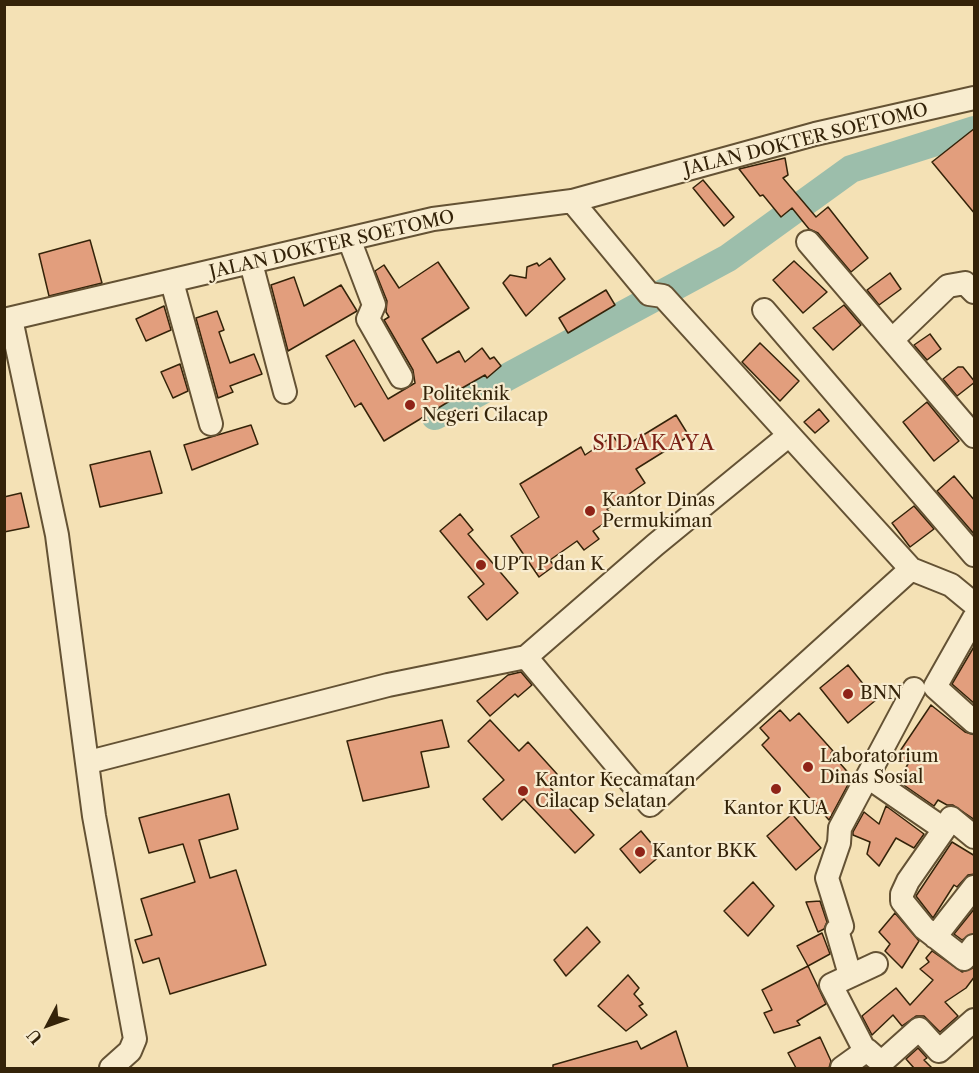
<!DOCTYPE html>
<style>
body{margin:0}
#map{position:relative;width:979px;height:1073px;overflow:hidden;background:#f4e1b5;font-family:"Libre Caslon Text",serif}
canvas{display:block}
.frame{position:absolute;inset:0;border:6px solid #342309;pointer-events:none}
.north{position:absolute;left:18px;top:995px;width:60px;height:60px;-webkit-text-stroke:4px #f8eccf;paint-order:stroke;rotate:229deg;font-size:16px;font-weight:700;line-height:24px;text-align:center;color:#342309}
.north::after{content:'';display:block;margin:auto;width:21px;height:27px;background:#342309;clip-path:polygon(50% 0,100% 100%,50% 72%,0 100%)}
</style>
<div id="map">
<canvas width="979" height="1073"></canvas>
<div class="frame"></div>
<div class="north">U</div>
</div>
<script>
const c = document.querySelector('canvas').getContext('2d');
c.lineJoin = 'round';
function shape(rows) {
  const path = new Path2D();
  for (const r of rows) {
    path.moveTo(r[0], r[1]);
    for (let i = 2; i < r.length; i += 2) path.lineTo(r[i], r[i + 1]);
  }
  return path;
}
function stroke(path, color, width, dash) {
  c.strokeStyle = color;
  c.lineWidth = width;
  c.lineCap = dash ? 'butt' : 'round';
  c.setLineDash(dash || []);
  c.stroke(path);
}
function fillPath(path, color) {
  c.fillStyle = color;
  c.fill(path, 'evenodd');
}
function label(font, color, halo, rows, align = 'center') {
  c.font = font + ' "Libre Caslon Text",serif';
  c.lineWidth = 4.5;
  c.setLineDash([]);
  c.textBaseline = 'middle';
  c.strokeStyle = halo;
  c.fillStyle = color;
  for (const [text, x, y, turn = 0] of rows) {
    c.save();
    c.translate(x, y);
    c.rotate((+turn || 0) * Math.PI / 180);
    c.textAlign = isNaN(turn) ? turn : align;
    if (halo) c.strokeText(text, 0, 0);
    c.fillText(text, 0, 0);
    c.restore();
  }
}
const river = shape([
 [435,416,728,258,851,169,974,130]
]);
const building = shape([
 [975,128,975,214,932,162,975,128],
 [785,158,788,175,783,178,816,217,828,207,868,258,851,272,818,233,809,229,792,208,781,217,763,195,760,196,739,169,785,158],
 [703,180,734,217,724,226,693,188,703,180],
 [90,240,102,283,49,296,39,254,90,240],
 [550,258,565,279,526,316,503,283,510,275,526,278,527,267,537,263,539,266,550,258],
 [794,261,827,292,803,313,773,280,794,261],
 [438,262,469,308,422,339,437,363,459,351,465,362,482,348,490,359,494,357,501,366,487,378,485,375,450,395,453,399,384,441,361,403,355,407,326,356,354,340,388,399,415,383,413,370,384,320,389,317,386,312,387,301,375,271,384,265,399,288,438,262],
 [890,273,901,289,879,305,867,290,890,273],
 [294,277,304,306,341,285,357,311,288,351,271,285,294,277],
 [606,290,615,305,568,333,559,318,606,290],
 [844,305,861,325,833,350,813,328,844,305],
 [164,306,171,330,146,341,136,319,164,306],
 [217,311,224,330,219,332,230,363,254,354,262,374,230,386,233,392,218,398,196,318,217,311],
 [930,334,941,349,927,360,914,345,930,334],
 [760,343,799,381,780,401,742,362,760,343],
 [180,364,188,391,173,398,161,372,180,364],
 [958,367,963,367,975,382,957,396,943,379,958,367],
 [927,402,959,441,934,461,903,422,927,402],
 [819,409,829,421,815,433,804,422,819,409],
 [676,415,689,436,636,469,645,483,607,509,613,517,593,531,599,539,584,550,577,541,550,560,554,566,539,577,511,536,539,517,520,484,581,447,585,455,613,436,622,448,676,415],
 [251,425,258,444,192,470,184,445,251,425],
 [150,451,162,493,100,507,90,465,150,451],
 [954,476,975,501,975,535,937,491,954,476],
 [21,493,29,527,4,532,4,497,21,493],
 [914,506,934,529,910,547,892,523,914,506],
 [460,514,473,530,468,534,518,593,487,620,468,597,484,584,440,531,460,514],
 [975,645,975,704,952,684,975,645],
 [848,665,876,700,848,723,820,688,848,665],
 [521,672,532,685,518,697,515,694,490,716,477,701,508,675,521,672],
 [931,705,965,732,975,735,975,820,953,805,947,805,938,800,934,806,898,781,908,764,896,757,931,705],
 [780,710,790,721,799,713,833,751,831,753,852,777,829,820,762,745,769,738,760,728,780,710],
 [442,720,449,747,421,752,429,787,363,801,347,741,442,720],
 [490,720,519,751,528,742,557,774,547,784,594,835,575,853,524,799,502,820,483,799,504,780,468,741,490,720],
 [229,794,238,829,199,840,210,878,236,870,266,965,170,994,159,958,143,963,135,940,152,935,141,899,195,882,183,844,149,853,139,818,229,794],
 [886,806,924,834,914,848,896,838,879,866,867,854,870,842,853,835,853,832,864,812,879,824,886,806],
 [792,814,821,848,796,870,767,836,792,814],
 [641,831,661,855,640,873,620,849,641,831],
 [952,842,975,856,975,874,968,875,957,887,954,885,933,918,916,896,952,842],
 [753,882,774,906,748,936,724,911,753,882],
 [820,901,827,922,824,929,818,932,806,902,820,901],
 [975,908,975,933,962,940,954,934,975,908],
 [895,913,919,941,902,968,885,951,890,944,879,932,895,913],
 [587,927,600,942,566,976,554,960,587,927],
 [822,933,830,954,808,966,797,946,822,933],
 [932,951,962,972,975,967,975,976,966,988,945,1002,958,1016,940,1032,924,1016,916,1016,902,1026,893,1015,872,1035,862,1016,896,988,910,1005,933,980,920,969,929,962,926,958,932,951],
 [808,966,826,1004,797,1021,800,1025,774,1033,764,1013,772,1010,762,990,808,966],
 [628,975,639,988,634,994,643,1004,639,1006,647,1015,626,1031,598,1006,628,975],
 [676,1031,688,1068,553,1068,553,1065,637,1041,641,1049,676,1031],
 [820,1037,831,1061,829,1068,796,1068,788,1053,820,1037],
 [918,1048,927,1058,924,1060,932,1068,914,1068,906,1059,918,1048]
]);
const minor = shape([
 [572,201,649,294,663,296,911,569,951,585,974,604],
 [349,239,374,305,368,319,401,377],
 [808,242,974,436],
 [251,263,285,392],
 [172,282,211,424],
 [764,310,974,555],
 [11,319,57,535,94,816,135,1039,130,1051,111,1068],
 [4,320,433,219,572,201,815,134,974,98],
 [893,339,948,286,965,283,974,292],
 [788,436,655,545,526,657,650,805,911,569],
 [974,618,935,687,974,722],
 [89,762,388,685,526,657],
 [868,777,935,823,945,828,951,818,974,837],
 [945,828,908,881,902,894,902,901,924,928,964,959,974,946],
 [935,937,974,887],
 [850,975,837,930,842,926,827,878,839,843,840,828,914,689],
 [865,1051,831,985,876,964],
 [881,1063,919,1029,939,1051,974,1020],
 [842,1068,867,1050,876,1058]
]);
const markers = [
 [410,405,6,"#8f2418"],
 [590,511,6,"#8f2418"],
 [481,565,6,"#8f2418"],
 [848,694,6,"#8f2418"],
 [808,767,6,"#8f2418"],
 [776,789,6,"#8f2418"],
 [523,791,6,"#8f2418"],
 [640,852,6,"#8f2418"]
];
const streetNames = [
 ["JALAN DOKTER SOETOMO",806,140,-14],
 ["JALAN DOKTER SOETOMO",332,245,-13]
];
const poiNames = [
 ["Politeknik",422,395],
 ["Negeri Cilacap",422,416],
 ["Kantor Dinas",602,501],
 ["Permukiman",602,522],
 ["UPT P dan K",493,565],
 ["BNN",860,694],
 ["Laboratorium",820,757],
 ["Dinas Sosial",820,778],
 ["Kantor Kecamatan",535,781],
 ["Cilacap Selatan",535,802],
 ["Kantor KUA",776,809,"center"],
 ["Kantor BKK",652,852]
];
const quarterNames = [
 ["SIDAKAYA",654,444]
];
stroke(river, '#9cbeab', 28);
fillPath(building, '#e29e7d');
stroke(building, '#342309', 1.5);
stroke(minor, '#645234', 26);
stroke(minor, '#f8eccf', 22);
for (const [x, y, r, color] of markers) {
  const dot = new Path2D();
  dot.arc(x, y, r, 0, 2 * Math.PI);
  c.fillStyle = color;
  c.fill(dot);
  stroke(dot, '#f8eccf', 2);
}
label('18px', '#342309', '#f8eccf', streetNames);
label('18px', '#342309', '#f8eccf', poiNames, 'left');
c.letterSpacing = '1.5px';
label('21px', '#7a1f14', '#f8eccf', quarterNames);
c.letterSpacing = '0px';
</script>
